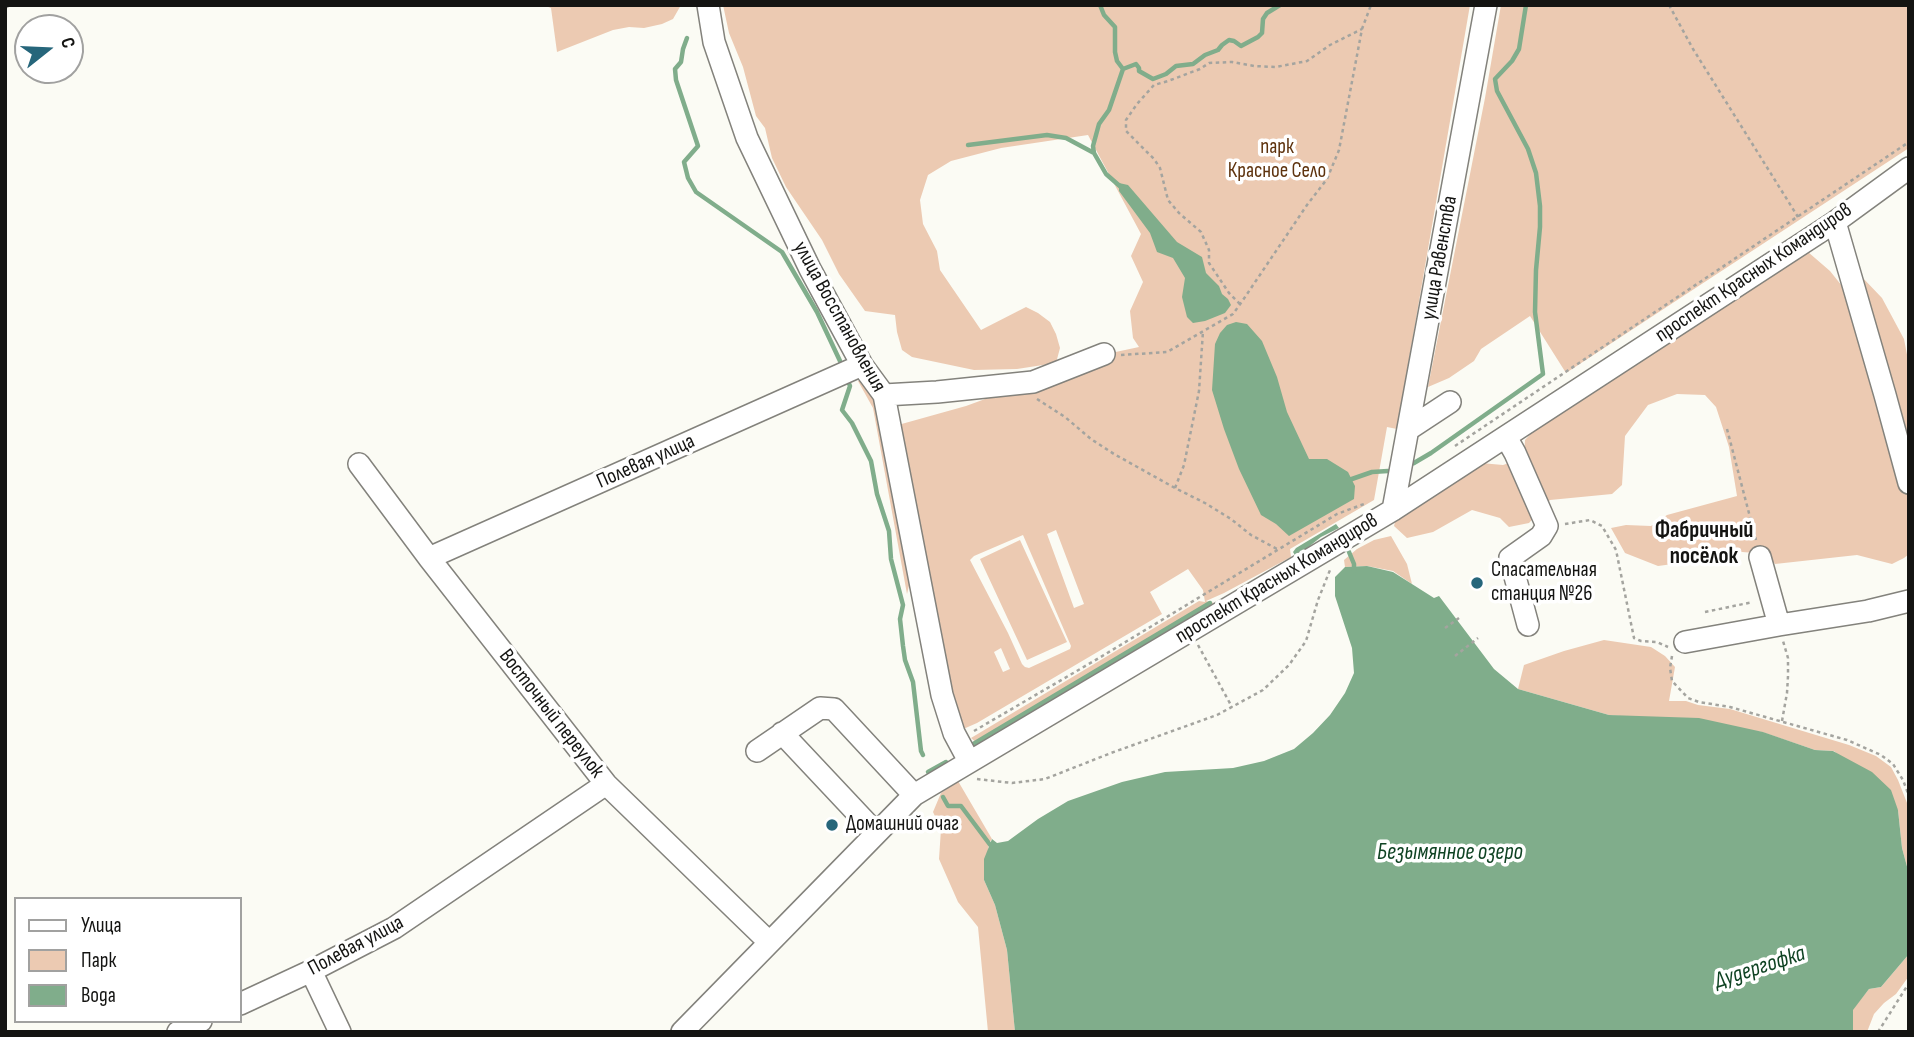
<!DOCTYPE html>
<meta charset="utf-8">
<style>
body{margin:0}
#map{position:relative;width:1914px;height:1037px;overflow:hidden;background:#fbfbf4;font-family:"Sofia Sans Condensed",sans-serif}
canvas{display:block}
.frame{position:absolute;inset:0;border:7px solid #141412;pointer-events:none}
.legend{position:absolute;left:14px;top:897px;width:228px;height:126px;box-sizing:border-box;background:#fff;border:2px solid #a1a1a0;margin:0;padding:9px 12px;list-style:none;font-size:21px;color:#141412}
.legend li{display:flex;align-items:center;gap:14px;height:35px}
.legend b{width:35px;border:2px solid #a1a1a0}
.north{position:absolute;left:14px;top:14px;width:70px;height:70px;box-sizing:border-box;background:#fff;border:2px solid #a1a1a0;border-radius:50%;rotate:72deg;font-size:19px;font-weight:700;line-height:28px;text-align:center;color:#141412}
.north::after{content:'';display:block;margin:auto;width:24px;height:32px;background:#26667b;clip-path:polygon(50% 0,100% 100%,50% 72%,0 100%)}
</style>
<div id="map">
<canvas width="1914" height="1037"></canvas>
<div class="frame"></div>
<ul class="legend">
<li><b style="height:9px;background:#fff"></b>Улица</li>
<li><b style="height:19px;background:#eccab2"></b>Парк</li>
<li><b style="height:19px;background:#80ad8b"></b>Вода</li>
</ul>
<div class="north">С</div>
</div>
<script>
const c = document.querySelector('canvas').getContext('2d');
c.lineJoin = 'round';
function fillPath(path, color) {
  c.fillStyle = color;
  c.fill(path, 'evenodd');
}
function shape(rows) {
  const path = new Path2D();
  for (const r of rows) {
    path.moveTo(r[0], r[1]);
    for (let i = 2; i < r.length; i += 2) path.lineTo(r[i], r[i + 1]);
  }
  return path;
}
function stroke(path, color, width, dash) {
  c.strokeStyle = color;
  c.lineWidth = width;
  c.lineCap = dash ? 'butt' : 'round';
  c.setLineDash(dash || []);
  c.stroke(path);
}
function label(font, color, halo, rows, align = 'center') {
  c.font = font + ' "Sofia Sans Condensed",sans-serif';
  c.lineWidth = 7;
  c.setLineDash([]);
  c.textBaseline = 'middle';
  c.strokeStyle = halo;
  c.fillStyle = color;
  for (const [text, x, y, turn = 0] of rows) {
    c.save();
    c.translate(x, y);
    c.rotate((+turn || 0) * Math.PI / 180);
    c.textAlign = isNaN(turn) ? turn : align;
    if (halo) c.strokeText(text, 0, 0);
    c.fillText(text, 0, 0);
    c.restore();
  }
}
const green = shape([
 [543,5,681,5,673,19,662,24,644,28,629,27,613,30,557,52,551,8],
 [723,5,1470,5,1397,429,1387,427,1374,500,1290,549,1291,557,1224,593,1206,601,1214,603,978,744,971,738,1199,601,1205,602,1203,590,1188,569,1150,592,1162,614,977,723,961,730,947,678,898,425,966,406,1111,353,1139,347,1133,338,1130,311,1143,282,1131,256,1141,234,1088,135,1001,148,951,161,928,175,920,200,923,224,937,251,940,270,981,330,1026,307,1038,313,1050,322,1056,334,1060,348,1056,363,1017,369,974,370,912,357,902,350,897,332,895,315,865,311,839,274,822,240,786,187,772,158,765,128,756,116,743,67,729,33],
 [1056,530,1084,604,1074,608,1047,534],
 [1023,535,1071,646,1070,649,1029,668,1025,667,1022,664,1008,633,970,560,974,556],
 [1001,648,1010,669,1003,672,994,652],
 [1501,5,1909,5,1909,148,1566,373,1530,316,1481,349,1474,361,1449,378,1428,387,1485,98],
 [1808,252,1830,271,1842,286,1861,276,1882,298,1904,339,1909,365,1909,554,1904,558,1892,564,1857,555,1775,564,1767,554,1730,551,1695,561,1658,566,1625,553,1611,528,1626,525,1651,526,1667,515,1737,496,1729,447,1716,407,1705,395,1677,394,1648,405,1625,436,1622,485,1612,494,1550,500,1529,523,1509,527,1500,518,1472,510,1433,532,1407,538,1394,526,1396,518,1481,463,1503,465,1524,458,1525,440,1536,428,1689,325,1758,286,1793,258],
 [863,380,878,395,913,569,907,594,873,408,858,381],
 [1391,536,1407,564,1412,584,1393,571,1367,566,1345,567,1344,560,1357,549,1374,540],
 [1020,540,1067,642,1027,660,980,559],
 [1604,640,1651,647,1665,656,1675,667,1669,701,1686,701,1698,705,1730,709,1849,745,1876,756,1891,767,1898,780,1909,808,1909,874,1902,848,1898,810,1834,751,1815,750,1762,732,1644,718,1609,715,1518,689,1524,665,1564,651],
 [958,781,992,839,989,843,984,880,995,905,1007,950,1015,1032,988,1032,978,927,958,902,939,859,941,829,933,812,941,793],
 [1909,954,1909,976,1896,994,1884,1003,1874,1014,1867,1032,1853,1032,1852,1010,1869,989,1881,987]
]);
const water = shape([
 [1119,183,1128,185,1177,242,1202,257,1206,273,1219,286,1222,294,1228,299,1231,305,1225,313,1205,321,1193,323,1187,317,1182,297,1185,278,1173,258,1157,252,1150,233,1119,191],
 [1236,322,1247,324,1262,341,1277,377,1287,412,1309,459,1327,459,1348,472,1355,486,1354,499,1289,536,1276,524,1261,515,1239,469,1224,429,1212,390,1215,344,1220,333,1227,325],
 [1336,524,1339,528,1321,537,1296,557,1293,552,1296,548],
 [1367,566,1393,572,1434,598,1439,596,1494,669,1518,689,1609,715,1699,718,1763,732,1815,750,1833,751,1872,772,1891,790,1898,810,1902,848,1909,874,1909,954,1881,987,1869,989,1853,1010,1853,1032,1015,1032,1007,950,995,905,984,880,984,859,992,839,997,843,1008,841,1038,819,1068,801,1122,782,1165,772,1233,768,1264,761,1294,749,1313,733,1330,715,1345,693,1354,673,1352,648,1335,596,1335,577,1345,567]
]);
const stream = shape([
 [1100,5,1104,15,1115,27,1115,52,1117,61,1123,69],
 [687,38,683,49,681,62,675,69,676,80,698,146,684,162,688,178,696,192,782,252,817,312,840,361],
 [968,145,1047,135,1066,138,1094,153],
 [1122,188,1106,174,1094,153,1093,146,1099,124,1109,110,1123,69,1136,64,1139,68,1139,71,1153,79,1166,74,1176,66,1193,64,1205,55,1218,50,1222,45,1229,40,1234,41,1241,46,1258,37,1262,33,1263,19,1267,13,1280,5],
 [848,381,850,386,842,410,852,423,871,461,877,494,889,531,891,559,903,605,900,619,903,646,905,660,913,682,921,751,923,755],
 [1407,465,1414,463,1431,453,1543,374,1535,312,1536,270,1540,227,1540,206,1536,173,1528,149,1497,91,1495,79,1512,61,1519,49,1526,5],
 [1349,480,1372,472,1388,471],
 [1349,552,1354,564,1354,571],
 [970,746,1210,603],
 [928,772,946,762],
 [943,797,948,806,961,806,991,846]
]);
const path = shape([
 [1669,5,1693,49,1798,217],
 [5,8,11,5],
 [1240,304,1229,293,1209,263,1209,250,1201,232,1179,213,1168,200,1160,168,1154,159,1126,131,1126,120,1137,104,1154,85,1168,81,1200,69,1209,63,1232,62,1254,66,1276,67,1307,61,1330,45,1362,29],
 [1121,355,1167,352,1233,314,1243,300,1307,205,1327,179,1339,150,1362,29,1371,5],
 [1037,399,1065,417,1091,439,1114,454,1175,488,1205,503,1231,519,1251,535,1277,549],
 [1727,429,1756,540],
 [1455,446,1909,142],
 [1175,488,1184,465,1199,391,1203,331],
 [1565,524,1590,520,1602,526,1616,550,1634,638,1641,641,1657,642,1668,647],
 [1705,612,1753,602],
 [1445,628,1459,618],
 [1198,645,1232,707],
 [1455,656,1478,638],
 [1672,656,1670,668,1672,681,1688,698,1699,702,1730,707,1847,740,1881,755,1893,764,1903,780,1909,796],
 [1782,721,1787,693,1788,676,1788,658,1783,641],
 [974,731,1099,658,1337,514,1364,504],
 [977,779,1012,783,1045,779,1111,753,1217,715,1263,690,1289,665,1306,641,1318,600,1330,570],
 [1878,1032,1909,983]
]);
const minor = shape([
 [708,5,714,42,747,138,810,269,862,365,884,395,942,695,954,733,969,761],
 [1835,222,1885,395,1909,483],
 [884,395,937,392,1033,382,1104,354],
 [1409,429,1450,402],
 [1506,437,1515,453,1547,526,1541,536,1510,558,1528,625],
 [359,464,429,558,606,784,769,942],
 [1393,510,1486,5],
 [1760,557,1779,625],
 [429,558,862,365],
 [1685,642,1779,625,1868,611,1909,601],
 [782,733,876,833],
 [757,751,820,708,834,709,914,795],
 [311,971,340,1032],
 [240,1004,311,971,394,928,606,784],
 [178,1032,201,1021],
 [682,1032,914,795,1393,510,1835,222,1909,168]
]);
const markers = [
 [1477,583,7,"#26667b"],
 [832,825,7,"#26667b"]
];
const parkNames = [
 ["парк",1277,148],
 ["Красное Село",1277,172]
];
const streetNames = [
 ["улица Равенства",1440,258,-80],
 ["проспект Красных Командиров",1754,273,-34],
 ["улица Восстановления",839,317,61],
 ["Полевая улица",646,462,-24],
 ["проспект Красных Командиров",1277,579,-31],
 ["Восточный переулок",551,714,52],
 ["Полевая улица",356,946,-28]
];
const poiNames = [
 ["Спасательная",1491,571],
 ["станция №26",1491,595],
 ["Домашний очаг",846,825]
];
const neighbourhoodNames = [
 ["Фабричный",1704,531],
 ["посёлок",1704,557]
];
const waterNames = [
 ["Безымянное озеро",1450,853],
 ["Дудергофка",1760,968,-18]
];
fillPath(green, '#eccab2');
fillPath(water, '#80ad8b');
stroke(stream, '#80ad8b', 4.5);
stroke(minor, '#83827c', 24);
stroke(path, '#a4a49f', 2.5, [3.5, 3.5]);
stroke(minor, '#fff', 21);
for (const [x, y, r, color] of markers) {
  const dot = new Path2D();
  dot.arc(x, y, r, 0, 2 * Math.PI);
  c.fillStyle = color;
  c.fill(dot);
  stroke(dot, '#fff', 2.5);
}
label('21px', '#5e330e', '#fff', parkNames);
label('21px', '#141412', '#fff', streetNames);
label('21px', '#141412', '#fff', poiNames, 'left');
label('bold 23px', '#141412', '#fff', neighbourhoodNames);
label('italic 23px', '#0f4323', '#fff', waterNames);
</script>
